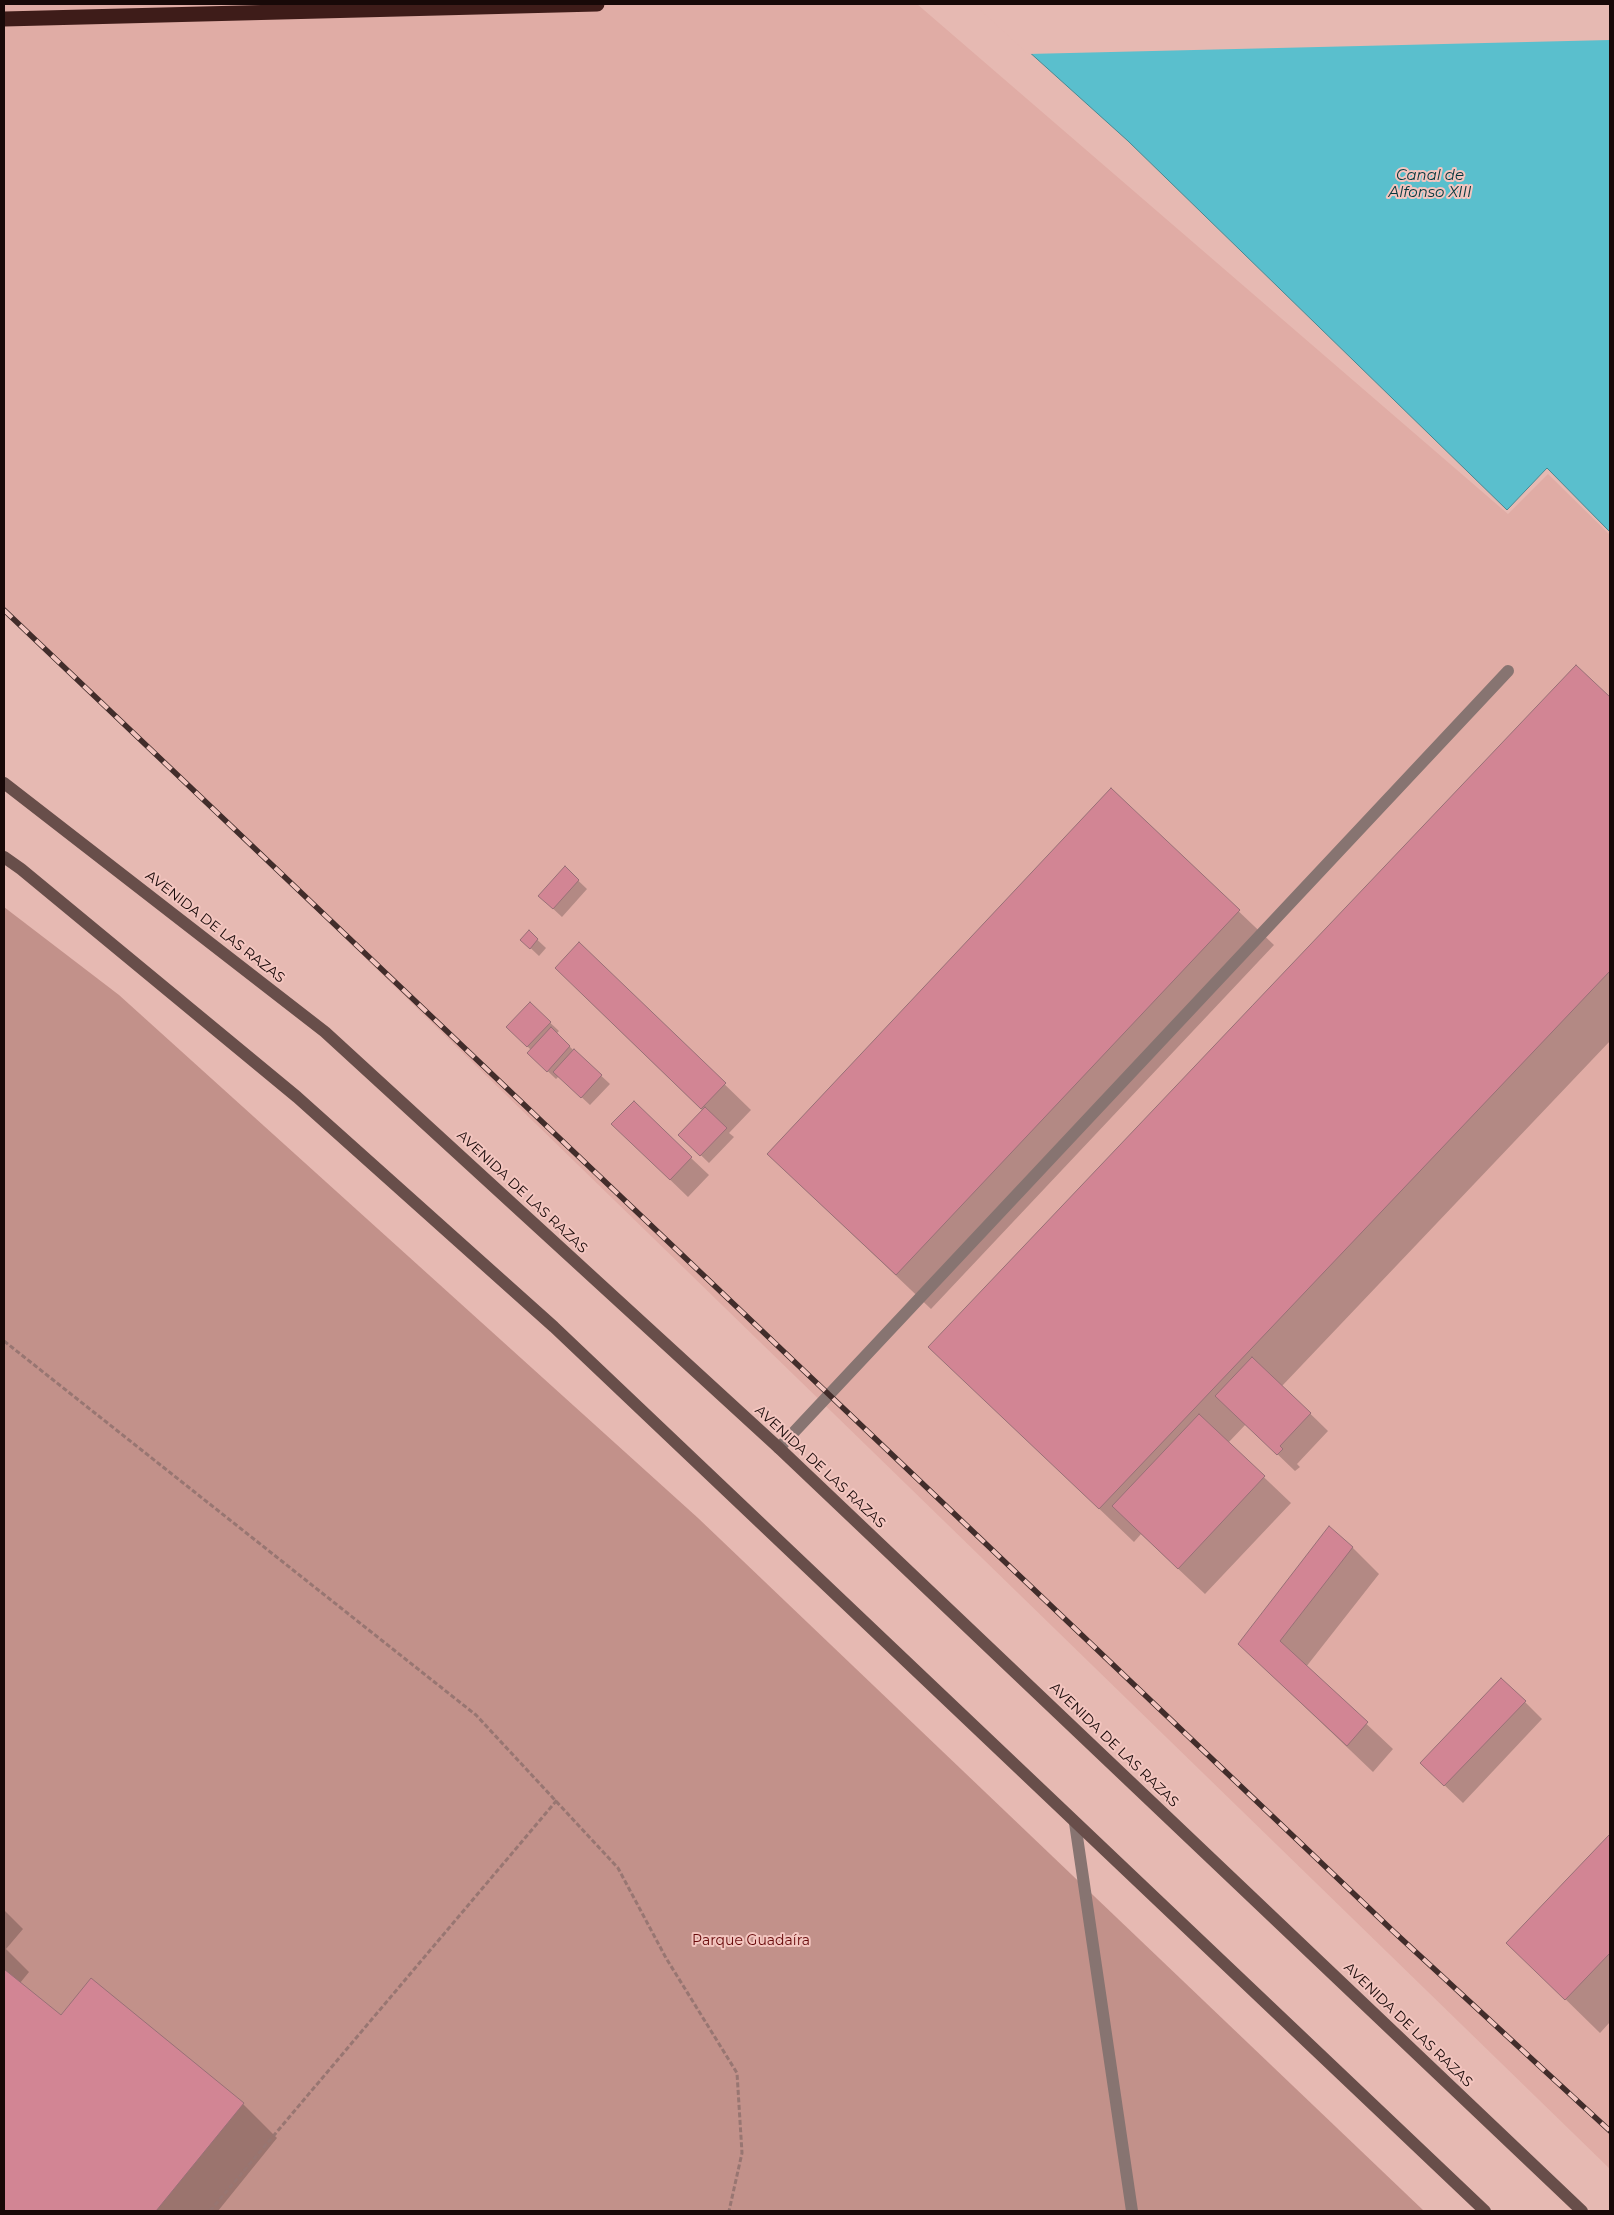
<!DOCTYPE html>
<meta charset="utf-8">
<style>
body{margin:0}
#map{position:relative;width:1614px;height:2215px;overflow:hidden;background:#e6b9b2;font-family:Montserrat,sans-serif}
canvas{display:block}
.frame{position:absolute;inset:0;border:5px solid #180908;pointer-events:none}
</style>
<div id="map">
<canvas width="1614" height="2215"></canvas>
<div class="frame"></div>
</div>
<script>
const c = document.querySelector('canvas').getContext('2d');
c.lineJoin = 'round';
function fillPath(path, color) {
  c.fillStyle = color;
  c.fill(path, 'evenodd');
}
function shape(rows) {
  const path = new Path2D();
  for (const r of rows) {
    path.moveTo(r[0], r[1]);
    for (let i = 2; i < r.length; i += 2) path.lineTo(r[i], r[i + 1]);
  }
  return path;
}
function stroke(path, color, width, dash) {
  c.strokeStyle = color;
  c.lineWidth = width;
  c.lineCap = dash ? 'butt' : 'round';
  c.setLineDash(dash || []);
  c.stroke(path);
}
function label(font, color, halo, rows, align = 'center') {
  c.font = font + ' Montserrat,sans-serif';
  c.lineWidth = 4;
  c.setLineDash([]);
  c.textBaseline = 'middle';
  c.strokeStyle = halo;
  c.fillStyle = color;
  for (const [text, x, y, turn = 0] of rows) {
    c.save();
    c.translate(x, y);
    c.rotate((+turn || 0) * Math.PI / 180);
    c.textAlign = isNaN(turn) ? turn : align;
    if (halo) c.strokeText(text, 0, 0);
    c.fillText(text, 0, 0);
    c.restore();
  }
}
const built = shape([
 [4,4,917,4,1508,514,1548,474,1610,535,1610,2169,205,802,4,612]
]);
const green = shape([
 [4,907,119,995,698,1518,1424,2211,4,2211]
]);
const water = shape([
 [976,4,1610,4,1610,532,1547,468,1507,510,1128,141,976,4]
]);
const pier = shape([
 [974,4,1610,4,1610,40,1028,54]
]);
const shadow = shape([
 [1576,667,1610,699,1610,1041,1282,1386,1328,1431,1297,1464,1300,1467,1295,1471,1246,1424,1228,1443,1291,1503,1205,1594,1141,1534,1134,1542,930,1347],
 [1111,790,1274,945,931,1309,768,1154],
 [565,868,587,889,562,917,548,904],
 [529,932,546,948,539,956,522,940],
 [580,944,751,1110,729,1133,734,1137,709,1163,680,1135,703,1111,582,994],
 [530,1004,559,1031,556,1034,610,1084,590,1105,559,1076,556,1079,537,1061,531,1050,508,1027],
 [631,1142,691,1158,709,1175,688,1197],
 [1352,1547,1379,1574,1306,1667,1393,1749,1373,1772,1239,1644],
 [1525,1702,1542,1719,1463,1803,1440,1781],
 [1610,1836,1610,2022,1600,2033,1507,1942],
 [4,1910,23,1929,6,1949,29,1972,20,1983,61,2017,243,2104,277,2138,218,2211,4,2211]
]);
const building = shape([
 [1576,665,1610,697,1610,971,1099,1509,928,1347,1576,665],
 [1111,788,1240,910,896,1275,767,1154,1111,788],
 [565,866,579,880,553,909,538,896,565,866],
 [529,930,538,939,530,949,520,940,529,930],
 [579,942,726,1083,701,1109,555,968,579,942],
 [530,1002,551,1022,527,1047,506,1027,530,1002],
 [551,1027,570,1046,547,1072,527,1053,551,1027],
 [574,1049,602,1075,581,1098,553,1072,574,1049],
 [634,1101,692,1157,670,1180,611,1124,634,1101],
 [705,1107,727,1128,700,1156,678,1135,705,1107],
 [1252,1357,1311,1413,1280,1446,1283,1449,1277,1455,1215,1396,1252,1357],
 [1199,1414,1265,1476,1178,1569,1112,1506,1199,1414],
 [1329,1526,1353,1547,1280,1641,1368,1722,1347,1746,1238,1644,1329,1526],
 [1501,1678,1526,1701,1444,1786,1420,1763,1501,1678],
 [1610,1834,1610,1953,1565,2000,1506,1943,1610,1834],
 [4,1969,61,2015,91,1978,244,2103,156,2211,4,2211,4,1969]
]);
const path = shape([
 [4,1341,476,1715,618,1868,666,1958,737,2073,742,2153,729,2211],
 [210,2211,557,1800]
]);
const service = shape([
 [779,1448,1508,671]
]);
const minor = shape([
 [1075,1823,1132,2211]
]);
const secondary = shape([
 [4,783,325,1032,779,1448,1582,2211],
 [4,857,21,869,297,1097,554,1327,1485,2211]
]);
const motorway = shape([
 [4,19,597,4]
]);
const rail = shape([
 [4,610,1393,1931,1610,2131]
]);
const streetNames = [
 ["AVENIDA DE LAS RAZAS",215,927,38],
 ["AVENIDA DE LAS RAZAS",522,1192,43],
 ["AVENIDA DE LAS RAZAS",820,1467,43],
 ["AVENIDA DE LAS RAZAS",1114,1745,44],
 ["AVENIDA DE LAS RAZAS",1408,2025,44]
];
const parkNames = [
 ["Parque Guadaíra",751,1941]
];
const waterNames = [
 ["Canal de",1430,176],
 ["Alfonso XIII",1430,193]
];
fillPath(built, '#e0aca5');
fillPath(green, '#c2918a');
fillPath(water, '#5abfcd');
stroke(water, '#468892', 1);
fillPath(pier, '#e6b9b2');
fillPath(shadow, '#0003');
fillPath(building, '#d28594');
stroke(building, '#997077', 1);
stroke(path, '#987672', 3, [5, 2.5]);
stroke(service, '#877471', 12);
stroke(minor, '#877471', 12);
stroke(secondary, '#684e4a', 12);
stroke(motorway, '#3e1c19', 15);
stroke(rail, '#422d2b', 5.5);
stroke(rail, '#f3c5bf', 4, [11]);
label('14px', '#180908', '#f3c5bf', streetNames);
label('14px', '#680a0b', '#f3c5bf', parkNames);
label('italic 15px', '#04373d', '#f3c5bf', waterNames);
</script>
